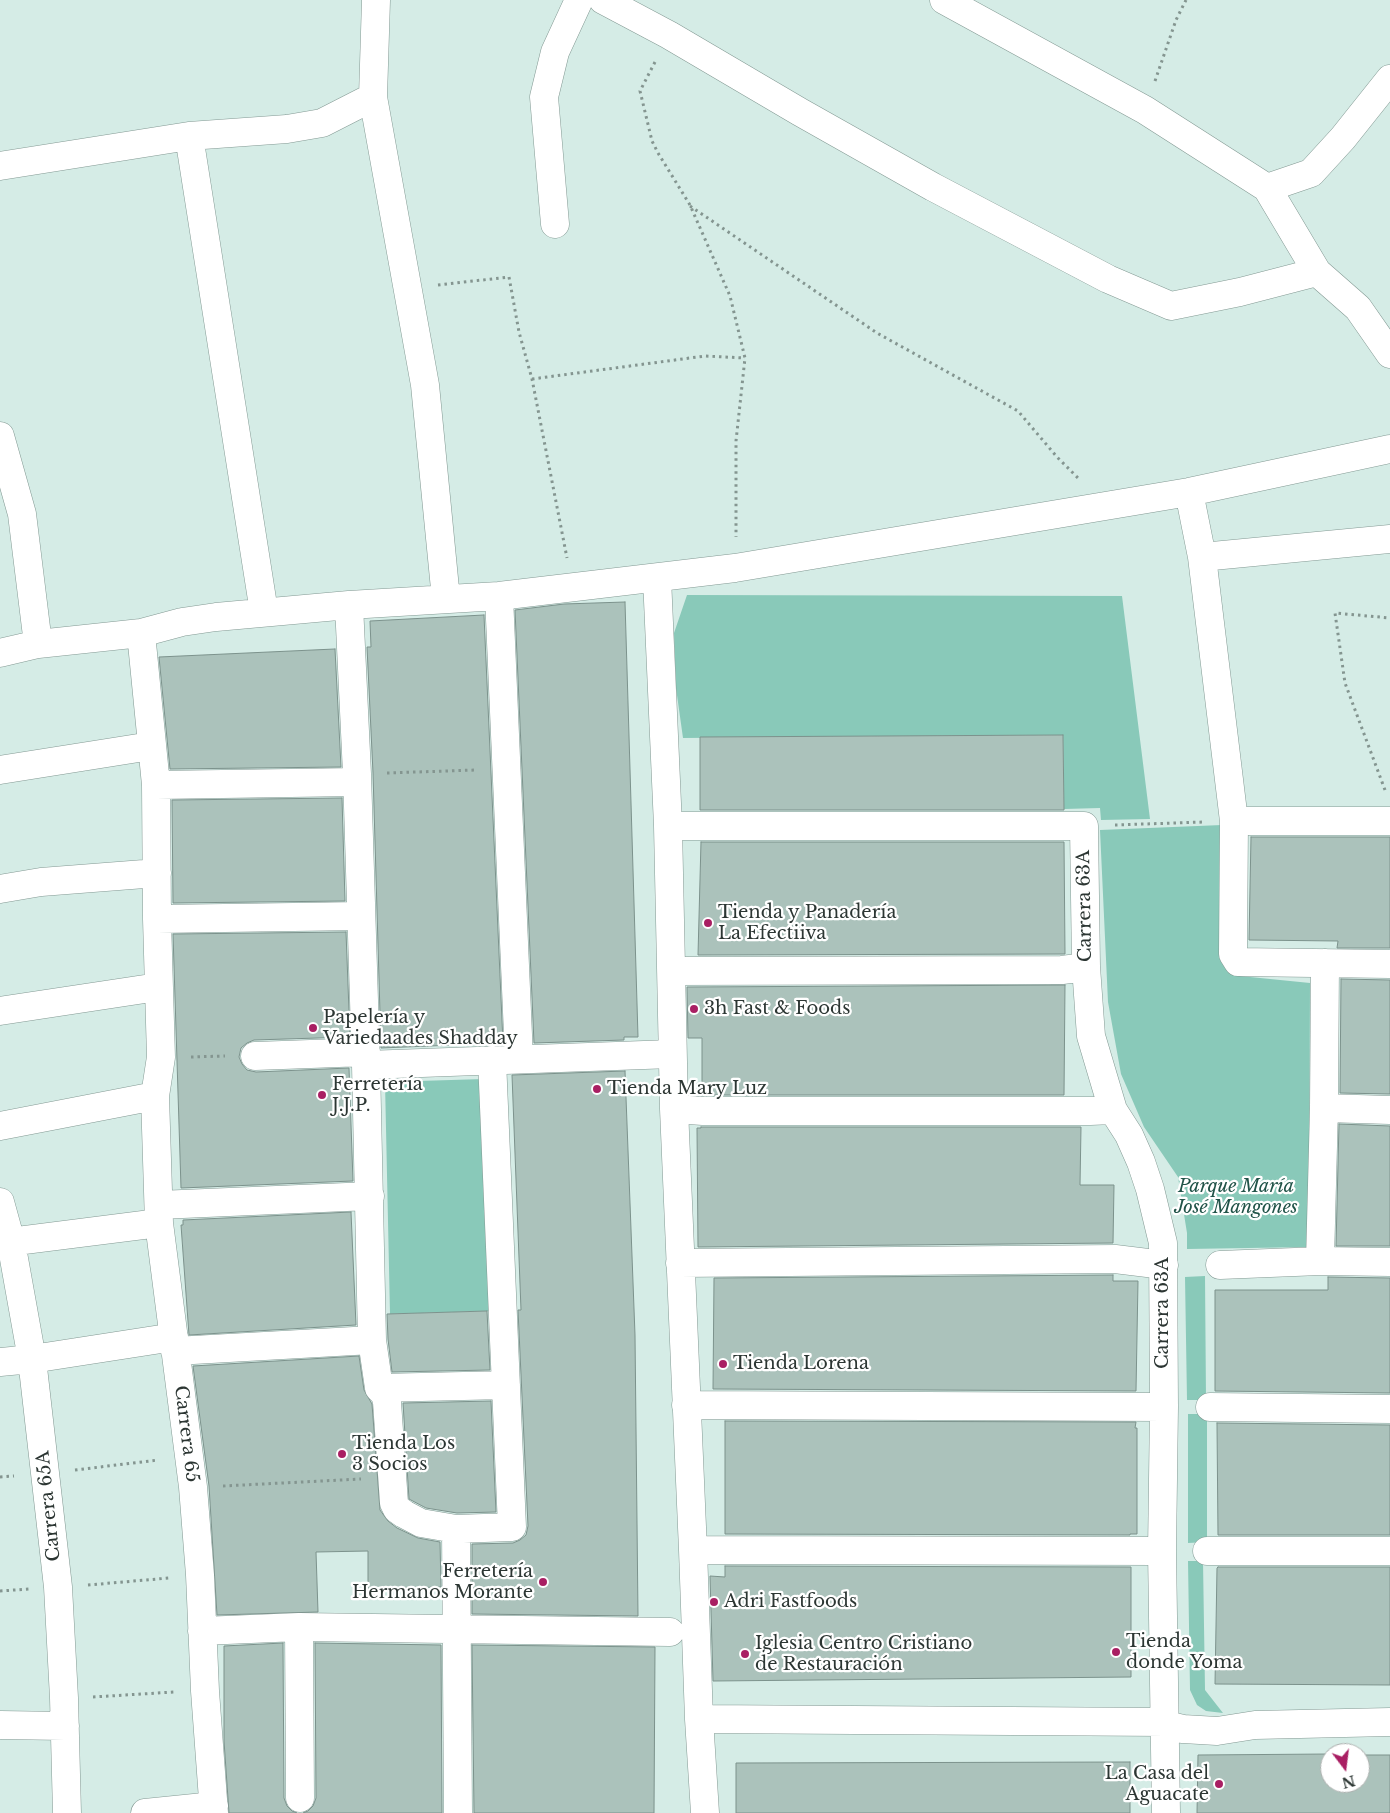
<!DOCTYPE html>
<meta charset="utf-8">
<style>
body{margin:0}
#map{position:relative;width:1390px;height:1813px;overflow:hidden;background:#d5ece6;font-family:"Libre Baskerville",serif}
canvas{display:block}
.north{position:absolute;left:1320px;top:1743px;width:50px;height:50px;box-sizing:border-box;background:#fff;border:1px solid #abafad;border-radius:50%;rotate:165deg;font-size:14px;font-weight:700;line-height:20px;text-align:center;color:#2c3633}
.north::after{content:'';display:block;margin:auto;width:18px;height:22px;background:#a91f63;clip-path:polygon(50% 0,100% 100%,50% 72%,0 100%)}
</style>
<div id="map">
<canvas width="1390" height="1813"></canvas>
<div class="north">N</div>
</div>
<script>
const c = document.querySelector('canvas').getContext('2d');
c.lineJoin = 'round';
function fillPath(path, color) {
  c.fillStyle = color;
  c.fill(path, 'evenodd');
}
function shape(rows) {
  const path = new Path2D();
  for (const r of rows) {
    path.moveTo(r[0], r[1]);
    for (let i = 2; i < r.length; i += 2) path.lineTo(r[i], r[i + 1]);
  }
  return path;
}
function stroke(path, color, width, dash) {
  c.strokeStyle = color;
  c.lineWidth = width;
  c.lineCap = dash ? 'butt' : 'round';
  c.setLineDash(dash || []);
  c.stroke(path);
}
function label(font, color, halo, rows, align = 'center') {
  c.font = font + ' "Libre Baskerville",serif';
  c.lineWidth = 4.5;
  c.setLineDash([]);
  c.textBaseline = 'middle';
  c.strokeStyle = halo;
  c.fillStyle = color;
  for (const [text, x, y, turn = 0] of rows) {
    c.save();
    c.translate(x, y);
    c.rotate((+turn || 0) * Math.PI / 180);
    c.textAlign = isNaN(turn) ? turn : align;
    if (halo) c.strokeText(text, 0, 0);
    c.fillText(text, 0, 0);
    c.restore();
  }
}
const green = shape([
 [687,595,1122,596,1150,819,1101,820,1100,808,1064,809,1063,735,683,738,676,688,674,633],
 [1222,825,1226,964,1240,976,1310,983,1309,1247,1187,1249,1187,1233,1178,1177,1144,1127,1121,1074,1108,1002,1100,830],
 [484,1079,491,1311,390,1314,385,1082],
 [1205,1276,1206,1400,1187,1400,1185,1277],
 [1188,1414,1207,1414,1207,1542,1188,1543],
 [1188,1561,1203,1561,1205,1690,1223,1713,1206,1711,1197,1705,1190,1690]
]);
const building = shape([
 [625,602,638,1037,624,1037,624,1040,534,1043,515,610,564,604,625,602],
 [484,615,503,1043,381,1048,373,773,367,647,371,647,370,621,484,615],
 [335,649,341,767,170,769,159,657,335,649],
 [1063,735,1064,810,700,810,700,737,1063,735],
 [342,798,345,901,173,903,172,800,342,798],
 [1251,837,1390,837,1390,948,1337,948,1338,941,1249,940,1251,837],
 [701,842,1064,842,1065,954,698,955,701,842],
 [346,932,350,1037,254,1040,247,1043,241,1048,239,1057,242,1064,247,1070,256,1072,349,1068,353,1181,181,1188,173,934,346,932],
 [1341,979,1390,980,1390,1094,1340,1093,1341,979],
 [1065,985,1064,1095,702,1095,702,1038,688,1038,687,987,1065,985],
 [625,1071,635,1335,638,1616,472,1614,472,1544,513,1543,520,1540,526,1535,528,1526,518,1310,521,1310,512,1075,625,1071],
 [1339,1124,1390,1126,1390,1246,1336,1246,1339,1124],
 [701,1127,1081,1127,1080,1185,1114,1185,1113,1243,698,1247,697,1128,701,1128,701,1127],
 [351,1212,356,1325,189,1335,181,1225,183,1225,183,1220,351,1212],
 [1113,1275,1113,1281,1138,1281,1136,1391,713,1389,714,1278,1113,1275],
 [1328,1277,1390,1278,1390,1393,1215,1391,1215,1290,1328,1290,1328,1277],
 [487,1311,490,1370,392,1372,388,1339,387,1314,487,1311],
 [359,1356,364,1390,372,1404,380,1510,388,1521,397,1528,418,1538,440,1542,441,1587,368,1589,368,1551,316,1552,318,1612,217,1615,209,1486,193,1366,359,1356],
 [491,1401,496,1512,457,1513,426,1508,409,1499,403,1403,491,1401],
 [725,1421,1136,1422,1135,1428,1137,1428,1137,1534,1130,1534,1130,1535,725,1534,725,1421],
 [1217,1423,1390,1425,1390,1535,1218,1535,1217,1423],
 [725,1566,1131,1567,1131,1677,713,1681,710,1576,725,1577,725,1566],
 [1218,1567,1390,1567,1390,1685,1215,1684,1217,1568,1218,1567],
 [283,1643,284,1798,287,1806,292,1811,297,1813,229,1813,224,1741,224,1646,283,1643],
 [315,1643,441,1645,442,1813,303,1813,308,1811,313,1806,316,1798,315,1643],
 [472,1645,655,1647,654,1813,474,1813,472,1645],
 [1330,1754,1330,1783,1360,1783,1360,1755,1390,1755,1390,1813,1197,1813,1198,1755,1330,1754],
 [1130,1762,1130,1813,736,1813,736,1763,1130,1762]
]);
const path = shape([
 [655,62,640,91,652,141,658,153,690,205,730,296,745,358,736,441,736,537],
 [1155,81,1176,20,1186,0],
 [690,206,877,333,1018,411,1057,457,1079,479],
 [438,285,509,277,519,332,532,379,567,558],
 [532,379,705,356,745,358],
 [387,773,476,770],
 [1385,790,1345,683,1335,613,1390,618],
 [1115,825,1204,822],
 [191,1057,225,1056],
 [75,1470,158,1460],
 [0,1477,14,1476],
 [223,1486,361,1479],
 [88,1585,169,1578],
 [0,1591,29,1589],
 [93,1697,174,1692]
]);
const minor = shape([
 [376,0,373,97,425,385,446,599],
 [603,0,669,35,800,112,933,187,1108,279,1171,306,1240,292,1317,272],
 [944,0,1145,110,1267,188,1317,272,1358,308,1390,354],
 [189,136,264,612],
 [0,166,189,136,287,129,322,123,373,97],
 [1267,188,1311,173,1343,138,1390,79],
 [555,224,544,97,555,52,579,0],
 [0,436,22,514,38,644],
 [1189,492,1202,557,1234,821,1233,954,1238,962,1390,964],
 [1202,557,1390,539],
 [657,578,668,826,674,1109,693,1550,699,1719,705,1813],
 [499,596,519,1058],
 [349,605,357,774,366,1065,372,1340,379,1388,385,1394,387,1402,394,1503,397,1509,404,1514,421,1523,456,1529,512,1527,492,1060],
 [141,633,156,785,157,919,161,1057,155,1096,159,1223,193,1487,200,1575,205,1691,214,1813],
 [0,653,38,644,141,633,182,622,216,617,349,605,499,596,735,568,1189,492,1390,449],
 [0,770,151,746],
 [156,785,357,782],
 [1234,821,1390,821],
 [668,826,1084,826,1086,967,1091,1036,1113,1110,1129,1135,1141,1162,1150,1189,1163,1243,1164,1407,1162,1551,1166,1813],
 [0,889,41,882,157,873],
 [157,919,361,916],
 [672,971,1062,970,1086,967],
 [0,1011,158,987],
 [255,1056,366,1052],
 [366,1065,672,1054],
 [1324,1108,1390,1110],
 [674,1109,703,1111,1090,1111,1113,1110],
 [0,1126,155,1096],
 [0,1202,11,1242,32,1359,58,1587,64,1698,67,1813],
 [159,1205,370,1196],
 [0,1243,159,1223],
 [1320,1261,1324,1108,1325,963],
 [680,1263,1115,1259,1164,1265],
 [1220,1265,1320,1261,1390,1262],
 [175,1351,372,1340],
 [0,1362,32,1359,174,1337],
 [379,1388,506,1385],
 [686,1405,1164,1407],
 [1210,1407,1390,1409],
 [456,1529,458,1813],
 [693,1550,1162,1551],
 [1207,1551,1390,1551],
 [299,1627,300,1798],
 [202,1631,299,1627,670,1632],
 [699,1719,1166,1722],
 [0,1725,65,1726],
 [1165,1725,1183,1729,1217,1731,1255,1725,1390,1722],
 [145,1813,214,1806]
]);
const markers = [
 [708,923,5,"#a91f63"],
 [694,1009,5,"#a91f63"],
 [313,1028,5,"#a91f63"],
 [597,1089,5,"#a91f63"],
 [322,1095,5,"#a91f63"],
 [723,1364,5,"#a91f63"],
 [342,1454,5,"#a91f63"],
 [543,1582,5,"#a91f63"],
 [714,1602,5,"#a91f63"],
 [1116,1652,5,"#a91f63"],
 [745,1654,5,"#a91f63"],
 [1219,1784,5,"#a91f63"]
];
const streetNames = [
 ["Carrera 63A",1085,906,-91],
 ["Carrera 63A",1163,1313,-90],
 ["Carrera 65",186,1434,83],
 ["Carrera 65A",49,1506,-96]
];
const poiNames = [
 ["Tienda y Panadería",718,913],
 ["La Efectiiva",718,934],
 ["3h Fast & Foods",704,1009],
 ["Papelería y",323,1018],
 ["Variedaades Shadday",323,1039],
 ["Ferretería",332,1085],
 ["J.J.P.",332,1106],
 ["Tienda Mary Luz",607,1089],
 ["Tienda Lorena",733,1364],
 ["Tienda Los",352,1444],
 ["3 Socios",352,1465],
 ["Ferretería",533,1572,"right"],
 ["Hermanos Morante",533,1593,"right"],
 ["Adri Fastfoods",724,1602],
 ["Tienda",1126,1642],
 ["donde Yoma",1126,1663],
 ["Iglesia Centro Cristiano",755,1644],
 ["de Restauración",755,1665],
 ["La Casa del",1209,1774,"right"],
 ["Aguacate",1209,1795,"right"]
];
const parkNames = [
 ["Parque María",1236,1187],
 ["José Mangones",1236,1208]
];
fillPath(green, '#89c9b9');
fillPath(building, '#abc2bb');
stroke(building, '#7c928c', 1);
stroke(minor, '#839993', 29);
stroke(path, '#849590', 3, [2.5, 4]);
stroke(minor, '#fff', 28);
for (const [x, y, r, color] of markers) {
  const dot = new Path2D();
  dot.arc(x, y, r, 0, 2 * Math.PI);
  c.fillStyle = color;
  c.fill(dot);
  stroke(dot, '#fff', 2);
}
label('18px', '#2c3633', '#fff', streetNames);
label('18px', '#2c3633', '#fff', poiNames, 'left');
label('italic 18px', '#205348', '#fff', parkNames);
</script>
